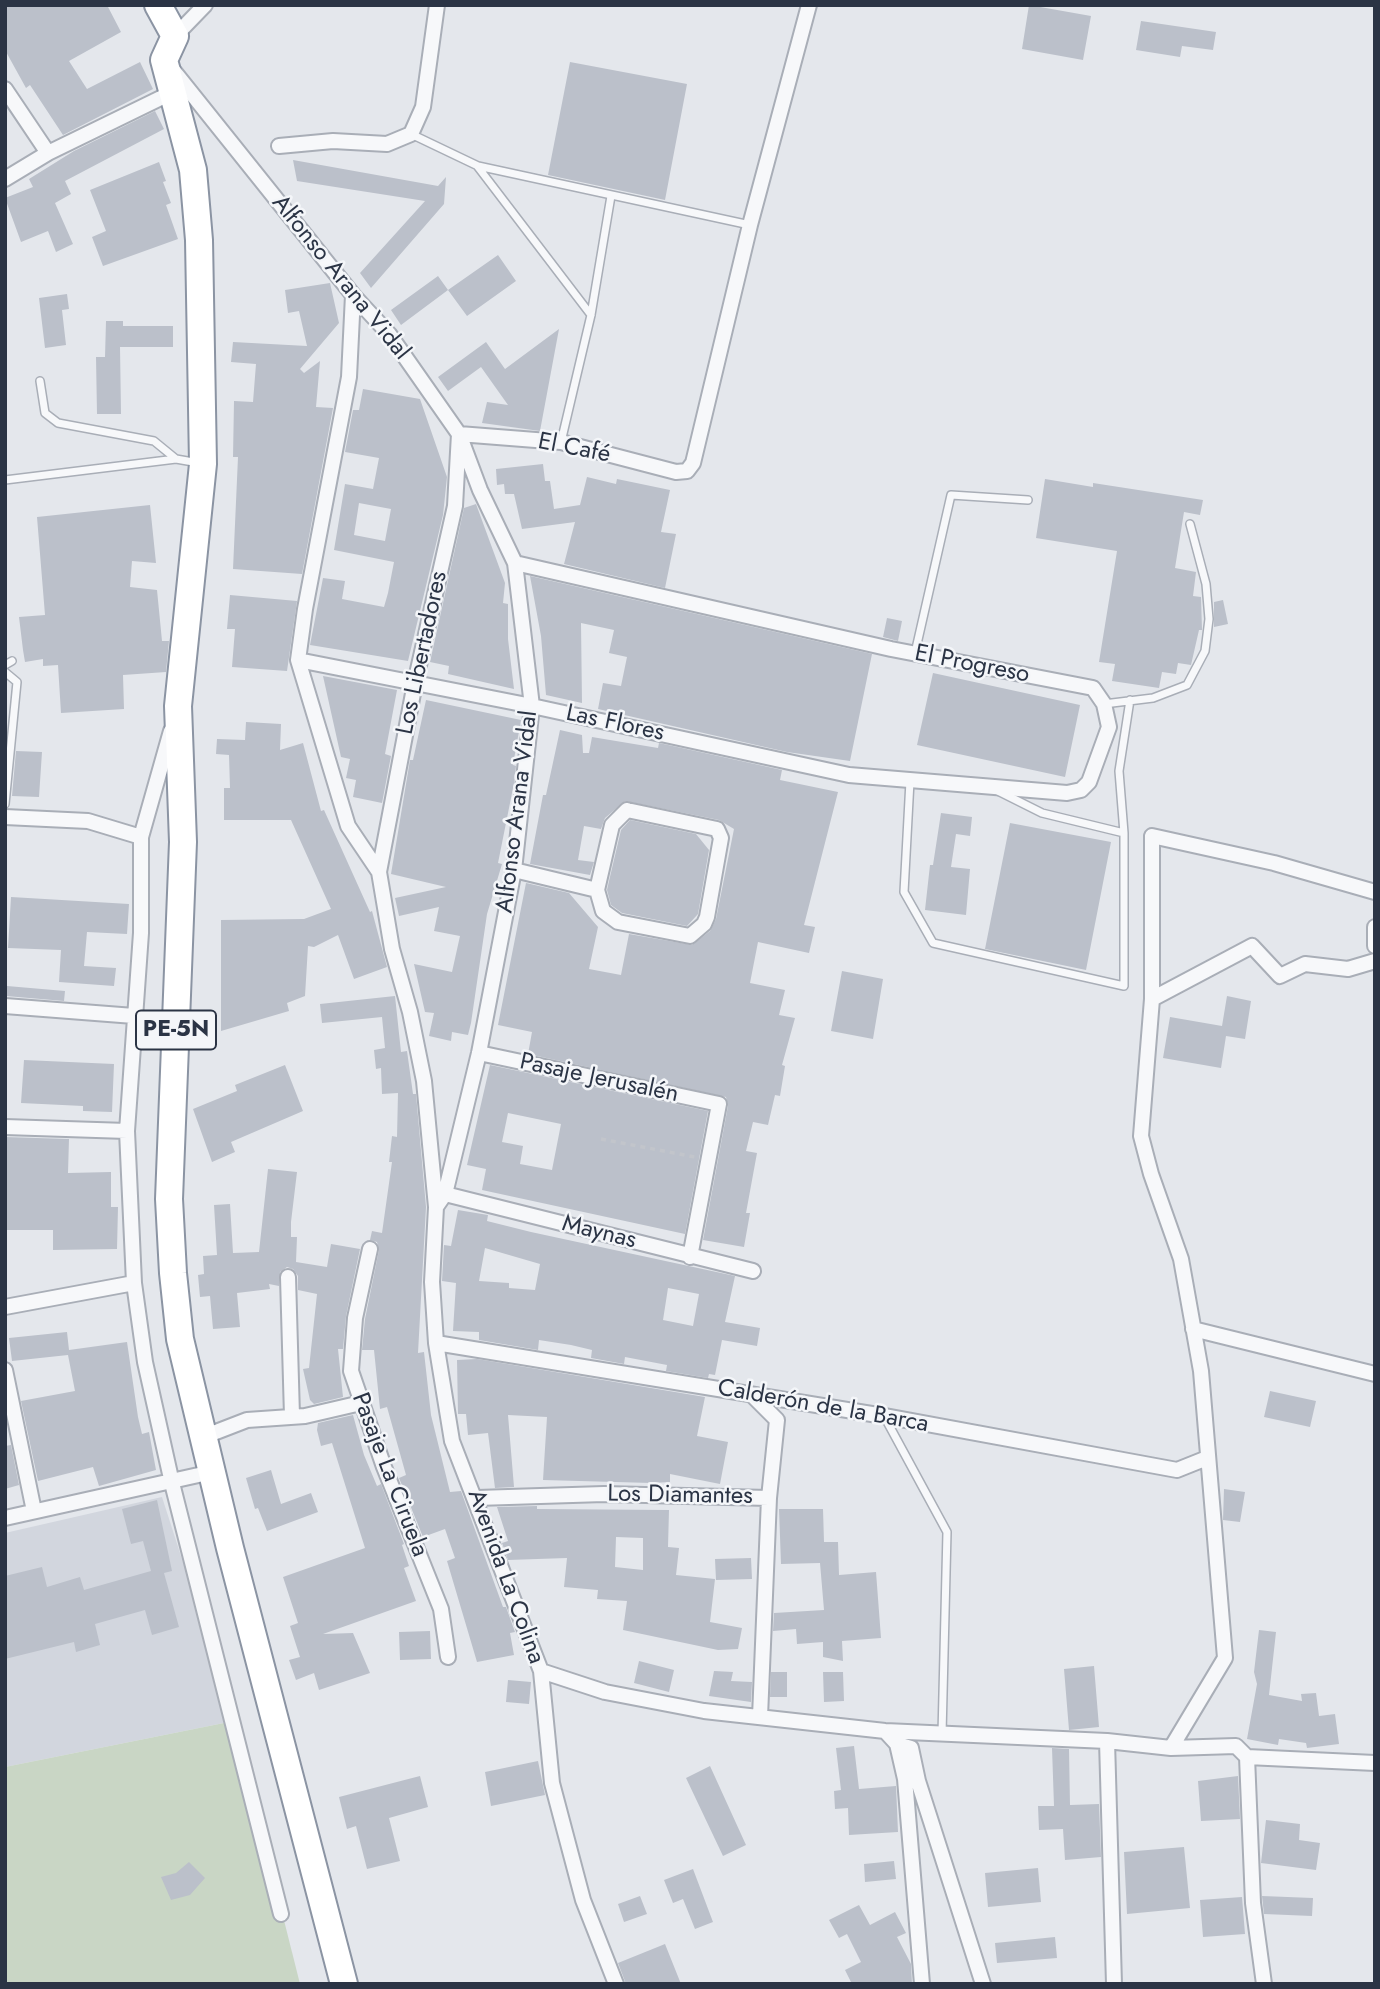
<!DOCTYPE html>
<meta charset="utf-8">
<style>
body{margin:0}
#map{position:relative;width:1380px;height:1989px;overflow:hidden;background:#e4e7ec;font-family:Jost,sans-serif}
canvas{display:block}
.frame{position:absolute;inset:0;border:7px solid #2b3445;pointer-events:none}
</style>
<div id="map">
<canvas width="1380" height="1989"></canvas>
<div class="frame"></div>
</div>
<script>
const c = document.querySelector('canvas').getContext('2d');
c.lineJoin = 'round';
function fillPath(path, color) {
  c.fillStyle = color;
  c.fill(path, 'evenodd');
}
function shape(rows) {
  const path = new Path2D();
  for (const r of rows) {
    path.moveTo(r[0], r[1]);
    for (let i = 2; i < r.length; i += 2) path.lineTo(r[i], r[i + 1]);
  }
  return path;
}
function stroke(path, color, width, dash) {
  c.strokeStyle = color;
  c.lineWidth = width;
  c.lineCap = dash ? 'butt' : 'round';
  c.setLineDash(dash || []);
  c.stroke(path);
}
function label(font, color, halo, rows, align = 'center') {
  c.font = font + ' Jost,sans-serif';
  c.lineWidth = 5;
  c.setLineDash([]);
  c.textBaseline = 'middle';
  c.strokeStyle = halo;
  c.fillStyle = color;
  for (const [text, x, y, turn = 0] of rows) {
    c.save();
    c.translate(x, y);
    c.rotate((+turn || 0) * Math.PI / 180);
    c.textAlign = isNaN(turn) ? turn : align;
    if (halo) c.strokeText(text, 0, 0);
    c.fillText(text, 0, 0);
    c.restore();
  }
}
const built = shape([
 [162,1497,234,1721,5,1767,5,1533]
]);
const green = shape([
 [234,1721,300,1984,5,1984,5,1767]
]);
const building = shape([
 [5,5,107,5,121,32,69,61,87,89,140,62,153,89,63,135,30,85,26,88,5,50],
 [1029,5,1091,16,1083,60,1022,49],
 [1141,21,1216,32,1213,50,1182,46,1180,57,1136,50],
 [570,62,687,84,665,200,548,175],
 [155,111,164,129,65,181,71,194,55,203,73,244,56,252,48,231,21,242,5,198,33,187,29,179,74,151],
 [293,160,438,186,446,177,444,204,371,288,360,273,425,201,297,181],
 [159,162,166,181,163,182,171,203,166,205,178,239,103,266,92,237,106,231,90,190],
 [498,255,516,281,467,316,448,290],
 [438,276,448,290,401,325,391,310],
 [330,283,339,323,300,369,304,373,320,361,316,407,333,408,302,574,233,569,238,457,233,457,234,401,253,402,256,364,231,362,233,342,307,346,299,311,288,313,285,290],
 [67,294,69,309,62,310,66,345,45,348,39,298],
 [106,321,123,321,123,326,173,326,173,347,120,347,121,414,97,414,96,357,105,357],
 [559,329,540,431,482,423,487,402,508,405,481,367,448,391,438,377,486,342,505,369],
 [363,389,420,399,447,477,443,515,408,661,310,645,323,578,345,581,342,599,384,607,388,593,394,562,334,550,345,484,373,489,379,458,345,452,353,410,359,410],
 [359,503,391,509,385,541,354,535],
 [543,464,545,481,550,481,554,509,580,505,587,477,616,484,617,479,670,490,661,532,676,534,665,588,564,564,575,522,522,529,514,494,505,494,504,484,497,485,496,469],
 [1045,479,1093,487,1093,483,1203,500,1200,515,1184,512,1175,568,1196,572,1193,596,1201,597,1202,630,1199,630,1191,665,1178,663,1176,674,1162,672,1159,688,1112,681,1115,664,1099,662,1117,551,1036,538],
 [476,504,505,583,503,603,508,604,508,639,514,689,448,674,449,666,430,662,464,508],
 [150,505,156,563,132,561,130,587,157,590,162,641,169,641,166,672,123,675,124,709,61,713,58,665,43,666,43,659,25,662,23,650,19,617,45,615,37,517],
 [530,576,872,654,850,761,787,752,598,709,603,683,621,686,627,657,609,653,614,630,581,623,582,703,546,695,541,636],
 [230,595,297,601,287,671,232,667,235,629,227,629],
 [1223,600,1228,624,1214,627,1214,602],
 [887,618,902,621,898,641,883,637],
 [933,673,1080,705,1065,777,917,745],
 [323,676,397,690,385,754,391,756,382,803,353,797,356,780,346,778,350,759,341,757],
 [426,700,521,720,513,765,516,766,514,783,498,863,502,864,487,914,471,1023,468,1035,452,1032,451,1041,429,1036,434,1013,425,1012,414,964,452,972,460,936,434,931,439,907,399,916,395,898,446,887,391,874,410,760,413,760],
 [246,722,281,724,280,750,303,743,321,811,324,810,370,912,372,911,387,967,354,979,338,935,314,947,308,946,305,996,287,1003,289,1011,221,1031,221,920,304,919,331,909,291,820,224,820,224,788,230,788,229,755,216,754,217,739,245,740],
 [560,730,582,735,583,753,589,753,592,737,658,748,659,743,782,770,780,780,838,792,804,925,815,927,809,953,758,942,750,983,785,990,779,1015,795,1018,782,1065,785,1066,780,1096,775,1095,768,1125,753,1122,746,1151,757,1153,746,1213,750,1213,744,1247,703,1240,728,1106,726,1097,528,1054,532,1032,498,1025,526,883,569,893,598,927,589,969,621,975,629,934,692,945,710,931,716,919,734,829,719,820,625,801,605,818,601,829,584,826,578,860,594,862,590,875,530,864,543,795,546,795],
 [16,751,42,752,39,797,12,796],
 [941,813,972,817,970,836,956,834,951,867,970,869,966,915,925,910,930,865,933,865],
 [630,820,696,834,709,850,698,914,687,926,622,913,611,905,607,890,609,881,621,830],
 [1010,823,1111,842,1086,970,985,949],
 [11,897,129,904,127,934,87,932,84,966,116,968,114,986,59,982,61,950,8,948],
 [842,971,883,979,873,1039,831,1031],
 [7,986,65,991,64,1001,6,996],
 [395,996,401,1052,407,1051,413,1094,416,1094,426,1207,418,1353,424,1352,431,1415,450,1492,461,1491,503,1607,506,1607,515,1632,510,1633,514,1655,477,1662,447,1561,455,1558,445,1529,423,1537,399,1478,406,1475,387,1407,380,1409,374,1350,362,1350,365,1319,379,1250,377,1242,370,1240,372,1231,382,1233,392,1162,389,1162,392,1136,397,1137,398,1093,382,1094,381,1068,376,1069,374,1050,385,1048,382,1017,322,1023,320,1004],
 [1227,996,1251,1001,1245,1039,1226,1036,1221,1068,1163,1058,1170,1017,1222,1026],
 [24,1060,114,1064,112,1112,83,1111,83,1106,21,1103],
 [285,1065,303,1111,231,1142,235,1152,212,1162,193,1109,237,1091,235,1085],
 [490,1065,708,1111,685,1234,482,1190,486,1169,467,1165],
 [508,1113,561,1124,552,1170,520,1164,523,1146,502,1142],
 [5,1137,69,1139,68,1173,111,1172,111,1207,118,1207,117,1249,53,1250,53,1230,5,1230],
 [268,1169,297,1172,291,1222,291,1237,297,1237,296,1262,327,1267,331,1244,360,1249,346,1316,343,1349,338,1349,343,1397,314,1404,310,1400,303,1369,309,1368,317,1294,298,1290,298,1276,293,1269,287,1267,280,1272,279,1286,269,1284,270,1289,237,1293,240,1327,213,1329,210,1296,200,1297,198,1275,204,1274,203,1256,217,1255,214,1205,230,1204,233,1253,259,1252],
 [458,1210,488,1215,487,1221,531,1232,735,1276,725,1322,760,1328,757,1346,722,1340,715,1375,709,1374,708,1378,666,1371,667,1365,625,1357,624,1364,591,1358,592,1350,571,1345,539,1340,538,1350,479,1340,479,1332,453,1331,456,1283,442,1281,444,1245,451,1246],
 [485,1248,540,1264,535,1290,509,1288,509,1283,479,1281],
 [668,1288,699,1294,693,1326,663,1320],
 [67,1332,69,1350,127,1342,138,1417,142,1434,149,1432,156,1470,99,1486,93,1467,38,1481,21,1401,75,1391,68,1355,12,1361,9,1338],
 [477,1359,705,1397,697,1436,728,1442,720,1484,670,1474,670,1482,652,1483,543,1480,547,1417,508,1415,514,1487,495,1488,488,1433,468,1435,466,1414,458,1414,457,1360],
 [1270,1391,1316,1401,1310,1427,1264,1417],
 [353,1415,364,1455,377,1486,381,1484,404,1544,402,1545,409,1566,404,1568,416,1601,323,1634,353,1633,370,1673,319,1690,314,1673,296,1680,289,1660,300,1657,290,1626,298,1623,283,1577,365,1548,332,1443,321,1446,317,1430,318,1423],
 [11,1445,19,1485,5,1489,5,1446],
 [271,1470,281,1504,311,1493,318,1512,267,1531,258,1508,255,1509,246,1478],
 [1224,1489,1245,1492,1240,1522,1223,1520],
 [157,1500,172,1571,164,1573,179,1627,152,1635,145,1610,95,1624,100,1645,76,1652,74,1642,5,1659,5,1576,42,1567,47,1587,80,1577,84,1590,151,1571,143,1541,131,1544,122,1509],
 [537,1506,537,1509,669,1510,668,1547,679,1548,676,1575,715,1579,710,1622,742,1628,738,1649,718,1650,623,1630,627,1601,597,1599,598,1590,564,1587,567,1558,508,1560,502,1543,508,1541,497,1507],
 [616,1537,643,1538,643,1570,615,1567],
 [779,1509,823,1509,824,1542,838,1542,839,1575,876,1572,881,1638,842,1641,843,1661,823,1657,823,1642,797,1644,796,1629,773,1631,774,1613,824,1610,820,1563,781,1564],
 [751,1558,752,1579,716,1580,715,1559],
 [1259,1630,1276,1632,1269,1695,1302,1701,1301,1694,1316,1693,1319,1716,1335,1714,1339,1744,1307,1748,1306,1743,1279,1739,1278,1745,1247,1739,1257,1684,1254,1672],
 [430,1631,431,1659,400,1660,399,1632],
 [639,1661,674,1670,669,1692,634,1683],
 [1094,1666,1099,1727,1069,1730,1064,1669],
 [714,1671,733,1672,731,1681,752,1682,751,1702,709,1696],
 [771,1672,787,1672,787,1697,770,1697],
 [823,1672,843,1672,844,1701,824,1702],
 [508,1680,531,1682,529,1704,506,1702],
 [854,1746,859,1789,896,1786,898,1832,849,1835,848,1808,835,1809,834,1791,841,1790,836,1748],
 [1052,1748,1069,1749,1070,1805,1099,1804,1101,1857,1065,1860,1063,1829,1039,1830,1038,1806,1054,1806],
 [538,1761,545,1795,491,1806,485,1772],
 [710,1766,746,1845,723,1856,686,1778],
 [420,1776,428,1807,389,1818,400,1861,367,1869,356,1826,347,1829,339,1797],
 [1238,1776,1240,1819,1201,1821,1198,1781],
 [1266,1820,1300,1824,1299,1840,1320,1843,1316,1870,1261,1863],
 [1184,1847,1190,1908,1127,1914,1124,1852],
 [894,1861,896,1879,865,1882,864,1864],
 [189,1862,205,1878,190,1895,171,1900,161,1877,176,1873],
 [1038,1868,1041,1902,988,1907,985,1873],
 [693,1869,713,1922,695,1929,683,1899,673,1903,664,1880],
 [640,1896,647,1914,624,1922,618,1904],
 [1262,1896,1313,1898,1312,1916,1264,1914],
 [1242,1897,1245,1934,1203,1937,1200,1900],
 [859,1905,870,1925,895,1912,906,1933,897,1937,911,1964,912,1984,852,1984,845,1970,861,1962,847,1934,839,1938,829,1920],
 [1055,1937,1057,1958,997,1963,995,1943],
 [665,1944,681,1984,626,1984,618,1963]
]);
const path = shape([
 [601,1139,695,1157]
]);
const lane = shape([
 [411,134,478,166,750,225],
 [478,167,591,315],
 [40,381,45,413,58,423,154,441,176,459],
 [561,442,591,315,611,196],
 [5,480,176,459,199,463],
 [915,653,951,495,1028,500],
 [5,665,12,661],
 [5,672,17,682,5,804],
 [1104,704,1153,698,1187,685,1205,651,1209,619,1206,584,1190,524],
 [910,781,904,892,933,943,1124,986,1124,833,1042,813,998,791],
 [1124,833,1119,771,1130,700],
 [884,1416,947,1532,942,1734]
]);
const street = shape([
 [175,36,205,5],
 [172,69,353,295,389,334,459,434,480,490,515,563,532,706,514,870,479,1053,445,1194,436,1207],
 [5,89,48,153],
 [279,146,333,141,387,144,411,134,423,107,437,5],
 [5,179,48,153,173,92],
 [353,295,349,377,305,609,298,660,348,826,379,872,392,949,410,1012,424,1081,436,1207,432,1282,436,1343,452,1441,541,1671,552,1783,583,1900,616,1984],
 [298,660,532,706,849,775,1067,793,1081,790,1089,782,1109,727,1104,704,1093,688,891,649,515,563],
 [171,731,141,837,141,933,127,1131,134,1283,145,1362,172,1483,281,1914],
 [627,810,717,829,721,838,707,917,704,924,690,936,618,922,603,911,597,890,612,825,627,810],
 [5,817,88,821,141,837],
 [514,870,597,890],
 [379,872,415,683,455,506,459,434,561,442,676,472,687,471,693,463,750,225,809,5],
 [1375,892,1274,863,1152,836,1152,999,1252,946,1280,976,1305,964,1348,969,1375,961],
 [1375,927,1375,946],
 [1152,999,1141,1136,1151,1174,1181,1259,1201,1371,1225,1658,1171,1748],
 [5,1006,134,1016],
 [479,1053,719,1104,690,1257],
 [5,1127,127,1131],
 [445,1194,753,1271],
 [370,1249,355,1318,351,1371,384,1467,441,1609,448,1657],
 [288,1277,292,1416],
 [5,1307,134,1283],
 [1193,1329,1375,1374],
 [436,1343,884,1416,1177,1470,1207,1458],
 [5,1370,34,1511],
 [203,1437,247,1420,305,1416,361,1403],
 [477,1498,604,1494,769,1498,777,1420,751,1394],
 [5,1518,212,1472],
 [541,1671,605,1692,704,1711,885,1731,1107,1741,1171,1748,1236,1746,1247,1757,1253,1903,1264,1984],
 [760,1717,769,1498],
 [885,1731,897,1744,911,1748,918,1781,983,1984],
 [1107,1741,1114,1984],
 [897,1744,905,1779,922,1984],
 [1247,1757,1375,1763]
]);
const highway = shape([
 [158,5,175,36,164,60,193,170,199,240,203,464,178,706,183,842,169,1199,173,1273,180,1339,230,1548,344,1984]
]);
const shields = [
 [176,1030,80]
];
const shieldNames = [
 ["PE-5N",176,1030]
];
const streetNames = [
 ["Alfonso Arana Vidal",340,278,51],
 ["El Café",574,449,11],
 ["Los Libertadores",423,653,-78],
 ["El Progreso",972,665,11],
 ["Las Flores",615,724,12],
 ["Alfonso Arana Vidal",518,812,-83],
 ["Pasaje Jerusalén",599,1079,12],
 ["Maynas",599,1233,14],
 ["Calderón de la Barca",823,1407,10],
 ["Pasaje La Ciruela",389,1475,69],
 ["Los Diamantes",680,1496,1],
 ["Avenida La Colina",505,1577,70]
];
fillPath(built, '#d2d6de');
fillPath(green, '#c9d6c5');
fillPath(building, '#bbc0ca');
stroke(lane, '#a9aeb7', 10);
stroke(street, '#a9aeb7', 18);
stroke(highway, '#8b94a3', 30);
stroke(path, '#c2c5cb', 3.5, [5, 5]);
stroke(lane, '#f7f8fa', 7);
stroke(street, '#f7f8fa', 14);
stroke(highway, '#fff', 26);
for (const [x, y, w] of shields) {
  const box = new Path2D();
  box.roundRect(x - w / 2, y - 19.5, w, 39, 5);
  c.fillStyle = '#f4f6f9';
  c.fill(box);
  stroke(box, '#2b3445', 2);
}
label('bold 23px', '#2b3445', null, shieldNames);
label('24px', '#2b3445', '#f4f6f9', streetNames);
</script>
